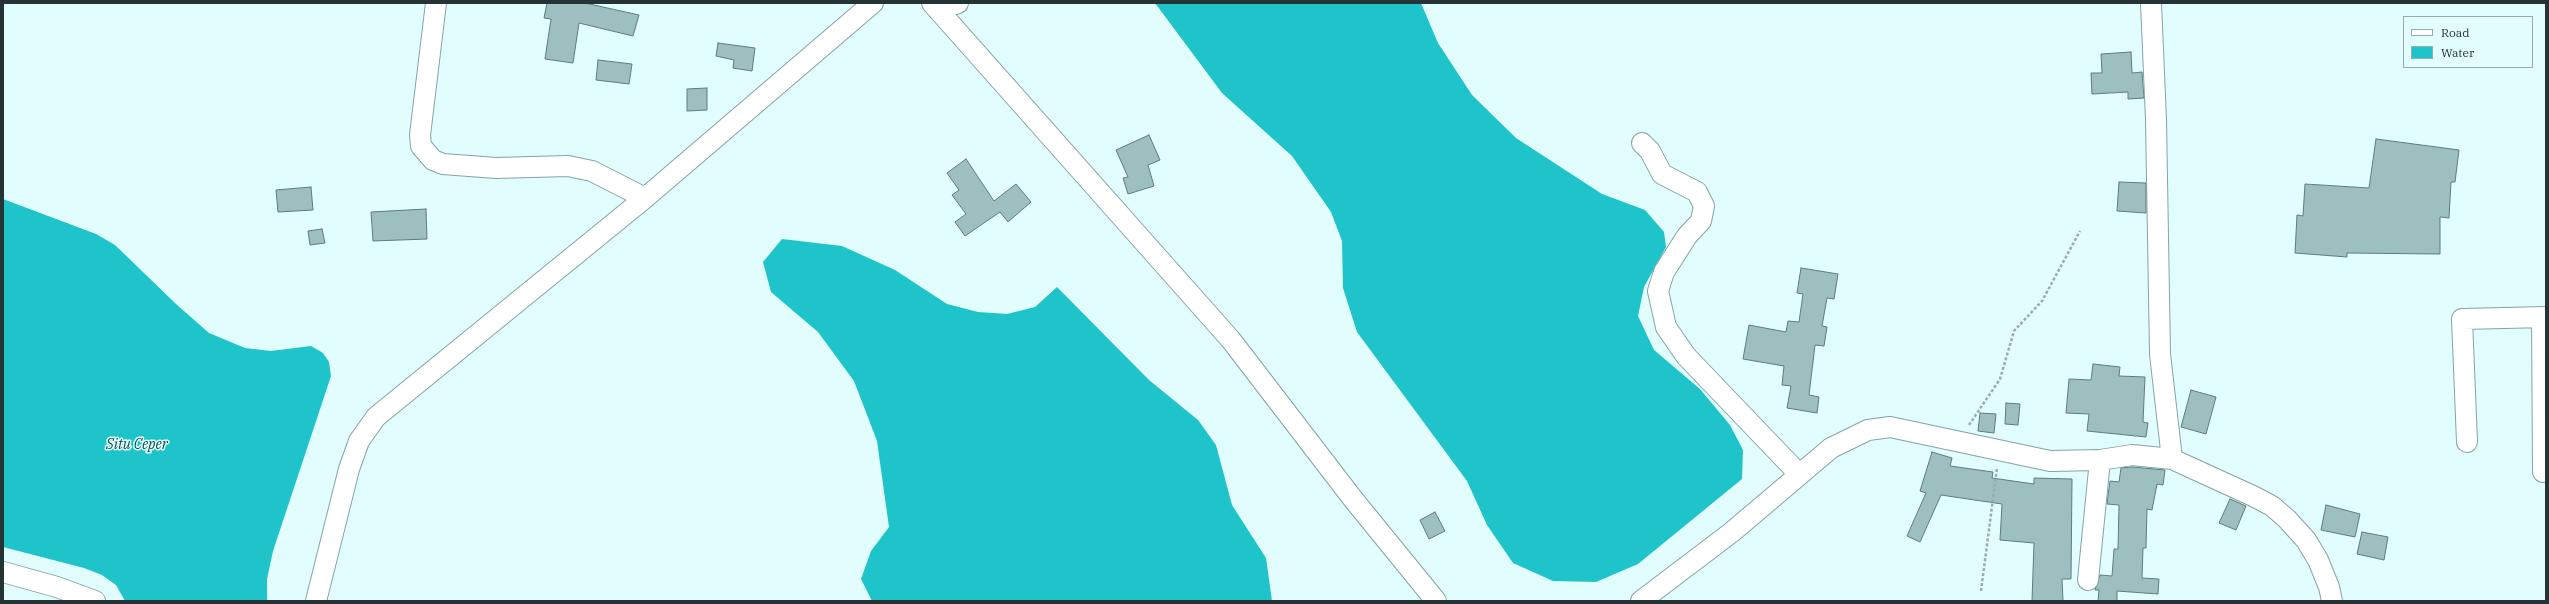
<!DOCTYPE html>
<style>
body{margin:0}
#map{position:relative;width:2549px;height:604px;overflow:hidden;background:#e1fdfe;font-family:"IBM Plex Serif",serif}
canvas{display:block}
.frame{position:absolute;inset:0;border:4px solid #263334;pointer-events:none}
.legend{position:absolute;left:2403px;top:16px;width:130px;height:52px;box-sizing:border-box;background:#e1fdfe;border:1px solid #96acad;margin:0;padding:5px 7px;list-style:none;font-size:12px;color:#263334}
.legend li{display:flex;align-items:center;gap:8px;height:20px}
.legend b{width:20px;border:1px solid #96acad}
</style>
<div id="map">
<canvas width="2549" height="604"></canvas>
<div class="frame"></div>
<ul class="legend">
<li><b style="height:5px;background:#fff"></b>Road</li>
<li><b style="height:11px;background:#1fc3ca"></b>Water</li>
</ul>
</div>
<script>
const c = document.querySelector('canvas').getContext('2d');
c.lineJoin = 'round';
function fillPath(path, color) {
  c.fillStyle = color;
  c.fill(path, 'evenodd');
}
function shape(rows) {
  const path = new Path2D();
  for (const r of rows) {
    path.moveTo(r[0], r[1]);
    for (let i = 2; i < r.length; i += 2) path.lineTo(r[i], r[i + 1]);
  }
  return path;
}
function stroke(path, color, width, dash) {
  c.strokeStyle = color;
  c.lineWidth = width;
  c.lineCap = dash ? 'butt' : 'round';
  c.setLineDash(dash || []);
  c.stroke(path);
}
function label(font, color, halo, rows, align = 'center') {
  c.font = font + ' "IBM Plex Serif",serif';
  c.lineWidth = 3;
  c.setLineDash([]);
  c.textBaseline = 'middle';
  c.strokeStyle = halo;
  c.fillStyle = color;
  for (const [text, x, y, turn = 0] of rows) {
    c.save();
    c.translate(x, y);
    c.rotate((+turn || 0) * Math.PI / 180);
    c.textAlign = isNaN(turn) ? turn : align;
    if (halo) c.strokeText(text, 0, 0);
    c.fillText(text, 0, 0);
    c.restore();
  }
}
const water = shape([
 [1155,3,1421,3,1438,43,1472,95,1516,138,1602,194,1645,210,1664,232,1666,247,1644,287,1638,316,1654,350,1700,389,1730,425,1743,450,1742,479,1638,564,1596,582,1553,581,1513,563,1487,525,1467,481,1357,332,1343,288,1342,241,1331,212,1292,156,1222,93],
 [3,199,96,234,115,245,176,304,209,333,245,348,271,351,311,346,323,353,329,362,331,376,273,551,267,579,267,601,125,601,116,585,102,575,84,568,3,547],
 [782,239,842,246,895,270,947,304,978,312,1007,314,1035,307,1057,287,1149,380,1198,420,1216,445,1232,505,1266,558,1272,601,872,601,861,579,871,551,889,527,877,441,854,381,818,332,771,292,763,262]
]);
const building = shape([
 [547,3,585,3,639,15,633,36,579,23,573,63,545,59,551,19,544,18,547,3],
 [718,43,755,48,752,71,733,68,734,60,716,56,718,43],
 [2131,52,2132,73,2142,72,2144,98,2128,99,2128,92,2092,94,2091,73,2102,73,2101,54,2131,52],
 [598,60,632,64,629,84,596,80,598,60],
 [707,88,707,110,687,111,687,89,707,88],
 [1149,135,1160,160,1148,165,1154,186,1128,194,1123,178,1128,177,1116,150,1149,135],
 [2376,139,2459,150,2455,182,2451,182,2449,218,2440,217,2440,254,2347,253,2347,257,2295,253,2297,215,2303,216,2305,184,2369,188,2376,139],
 [966,159,994,201,1016,184,1031,202,1008,222,1000,212,965,236,955,222,966,214,952,195,959,190,947,173,966,159],
 [2119,182,2146,183,2146,213,2117,211,2119,182],
 [311,187,313,210,278,212,276,190,311,187],
 [426,209,427,239,373,241,371,212,426,209],
 [322,229,325,243,310,245,308,231,322,229],
 [1801,268,1838,274,1834,299,1827,298,1822,326,1827,327,1824,346,1815,345,1809,395,1819,397,1817,413,1787,408,1791,386,1782,385,1784,366,1743,359,1749,325,1786,332,1788,321,1799,322,1803,294,1797,293,1801,268],
 [2093,364,2120,367,2119,376,2145,377,2143,422,2148,423,2146,437,2087,431,2089,414,2066,413,2069,379,2091,380,2093,364],
 [2191,390,2216,397,2206,434,2181,427,2191,390],
 [2006,403,2020,404,2018,425,2005,424,2006,403],
 [1980,413,1996,414,1994,433,1978,431,1980,413],
 [1932,452,1952,458,1950,466,1993,472,1992,478,2034,484,2034,478,2072,479,2071,579,2062,579,2063,601,2032,601,2034,543,2000,540,2002,504,1941,495,1920,542,1907,536,1926,493,1920,491,1932,452],
 [2132,467,2165,470,2163,485,2157,484,2152,510,2147,509,2146,548,2143,548,2142,578,2159,579,2158,594,2117,591,2117,601,2098,601,2099,590,2095,590,2100,575,2112,576,2114,549,2118,549,2119,505,2107,504,2110,481,2119,482,2121,468,2132,467],
 [2230,499,2246,506,2236,530,2219,523,2230,499],
 [2326,505,2360,514,2355,537,2321,530,2326,505],
 [1435,512,1445,531,1429,539,1420,520,1435,512],
 [2362,532,2388,537,2384,560,2357,554,2362,532]
]);
const path = shape([
 [1969,425,2000,379,2014,331,2042,301,2080,231],
 [1981,591,1997,468]
]);
const minor = shape([
 [436,3,420,135,421,146,433,160,443,164,496,168,568,166,592,171,645,198],
 [932,3,1231,340,1353,499,1436,601],
 [2151,3,2156,120,2160,354,2172,459],
 [938,10,958,3],
 [1642,143,1650,151,1662,174,1697,192,1704,206,1701,221,1687,236,1664,272,1658,291,1666,327,1686,356,1799,474],
 [2542,317,2543,472],
 [2467,442,2462,319,2546,317],
 [3,572,57,587,95,601],
 [2088,580,2100,460],
 [316,601,349,469,359,441,376,417,645,198,873,3],
 [1641,601,1732,532,1831,448,1868,430,1890,427,2050,461,2100,460,2132,455,2172,459,2253,496,2272,506,2287,519,2306,540,2318,560,2329,587,2332,601]
]);
const waterNames = [
 ["Situ Ceper",137,445]
];
fillPath(water, '#1fc3ca');
fillPath(building, '#9ebfc0');
stroke(building, '#5d7c7d', 1);
stroke(minor, '#84a4a5', 22);
stroke(path, '#97adae', 2.5, [3, 2]);
stroke(minor, '#fff', 20);
label('italic 14px', '#0d4e51', '#e1fdfe', waterNames);
</script>
